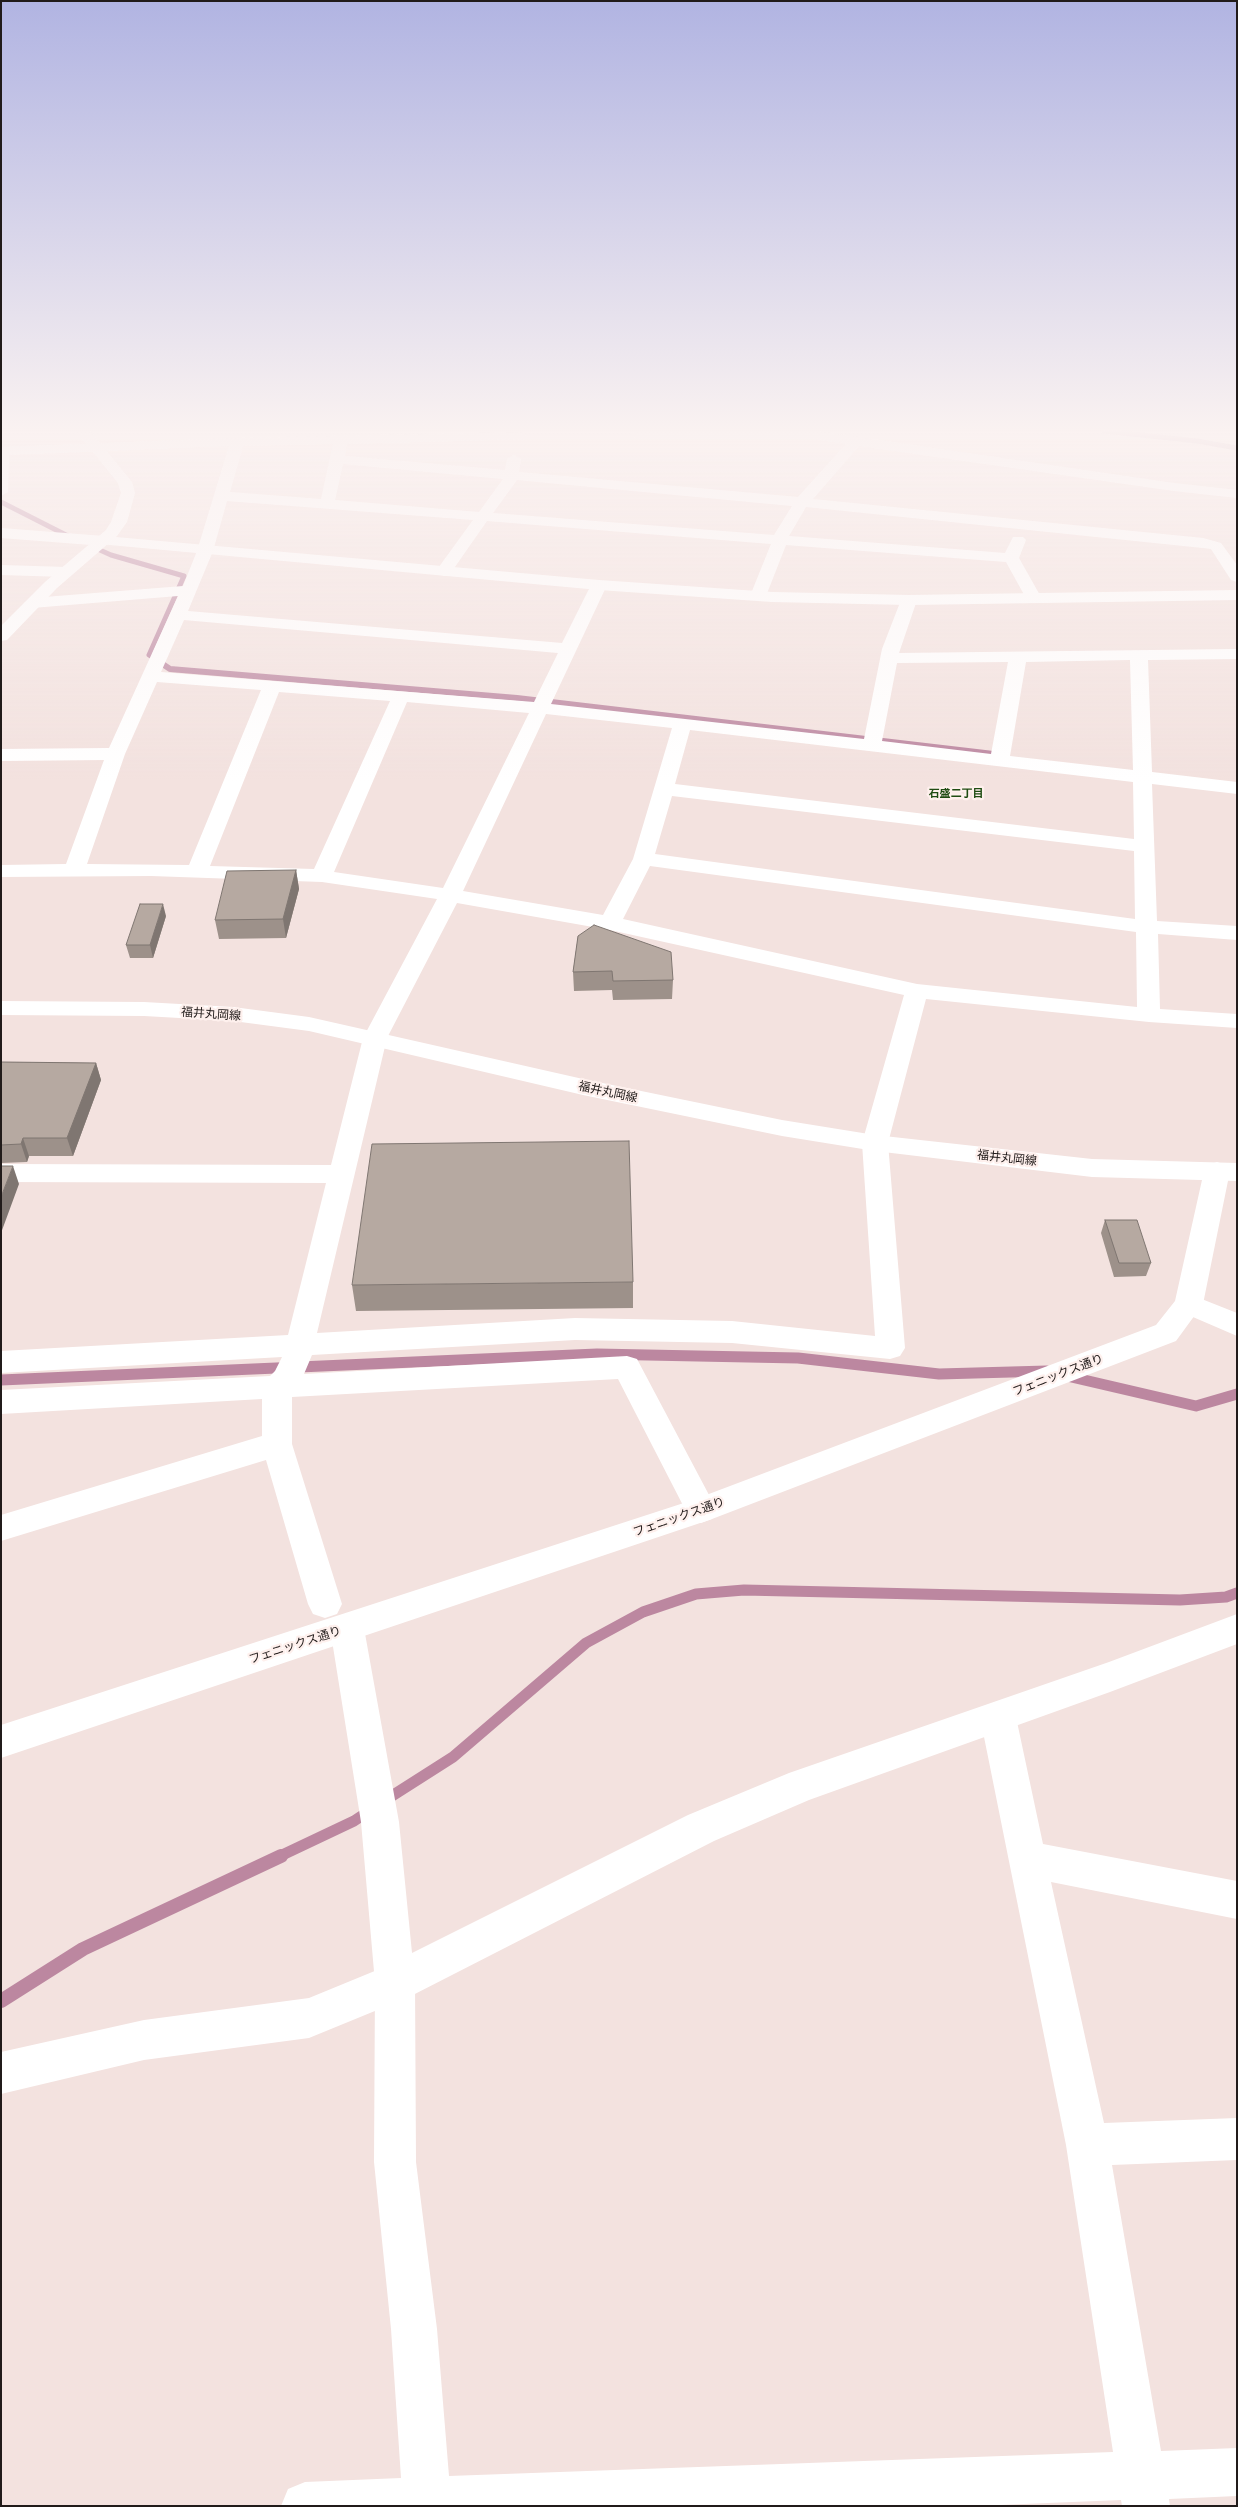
<!DOCTYPE html>
<meta charset="utf-8">
<style>
body{margin:0}
#map{position:relative;width:1238px;height:2507px;overflow:hidden;background:#f3e2df;font-family:"Asap Condensed",sans-serif}
canvas{display:block}
.frame{position:absolute;inset:0;border:2px solid #211b1a;pointer-events:none}
</style>
<div id="map">
<canvas width="1238" height="2507"></canvas>
<div class="frame"></div>
</div>
<script>
const c = document.querySelector('canvas').getContext('2d');
c.lineJoin = 'round';
function shape(rows) {
  const path = new Path2D();
  for (const r of rows) {
    path.moveTo(r[0], r[1]);
    for (let i = 2; i < r.length; i += 2) path.lineTo(r[i], r[i + 1]);
  }
  return path;
}
function stroke(path, color, width, dash) {
  c.strokeStyle = color;
  c.lineWidth = width;
  c.lineCap = dash ? 'butt' : 'round';
  c.setLineDash(dash || []);
  c.stroke(path);
}
function fillPath(path, color) {
  c.fillStyle = color;
  c.fill(path, 'evenodd');
}
function label(font, color, halo, rows, align = 'center') {
  c.font = font + ' "Asap Condensed","Noto Sans JP",sans-serif';
  c.lineWidth = 4.5;
  c.setLineDash([]);
  c.textBaseline = 'middle';
  c.strokeStyle = halo;
  c.fillStyle = color;
  for (const [text, x, y, turn = 0] of rows) {
    c.save();
    c.translate(x, y);
    c.rotate((+turn || 0) * Math.PI / 180);
    c.textAlign = isNaN(turn) ? turn : align;
    if (halo) c.strokeText(text, 0, 0);
    c.fillText(text, 0, 0);
    c.restore();
  }
}
const streamFar3 = shape([
 [1104,431,1197,441,1237,448],
 [1,502,70,537],
 [91,546,111,555,184,576,149,655,163,664]
]);
const streamFar2 = shape([
 [161,663,170,669,517,698,1002,755]
]);
const streamFar1 = shape([
 [1067,1376,1196,1406,1237,1394],
 [1,1380,597,1354,798,1358,939,1374,1047,1371],
 [384,1801,453,1757,586,1643,643,1612,696,1594,744,1590,1180,1600,1226,1597,1237,1593],
 [278,1857,354,1821,369,1811]
]);
const stream = shape([
 [1,2001,83,1949,281,1856]
]);
const minor = shape([
 [633,431,817,431,1174,483,1237,490,1237,498,1174,491,859,446,813,499,1203,538,1221,543,1237,565,1237,582,1231,580,1211,549,1203,548,806,507,789,536,1005,553,1013,537,1023,537,1026,540,1019,558,1041,597,1033,602,1027,600,1006,562,786,545,766,596,758,601,750,596,771,544,487,521,450,574,444,576,436,571,473,520,227,501,213,551,188,611,562,643,591,585,599,580,607,585,551,704,864,739,882,649,901,600,909,595,917,600,899,653,1237,649,1237,659,1148,660,1152,772,1237,782,1237,794,1152,784,1157,921,1237,926,1237,940,1158,934,1160,1009,1237,1014,1237,1028,1149,1022,926,999,888,1143,905,1348,900,1356,890,1359,732,1343,575,1340,312,1355,304,1374,627,1356,637,1359,717,1510,712,1519,701,1523,690,1519,618,1379,292,1397,292,1444,342,1604,337,1614,325,1618,313,1614,308,1604,266,1460,1,1541,1,1515,262,1436,262,1399,1,1414,1,1390,270,1376,275,1371,282,1357,1,1373,1,1351,288,1335,326,1183,1,1182,1,1164,331,1165,363,1038,437,899,322,882,151,876,1,877,1,865,66,864,104,760,1,761,1,749,109,748,178,596,32,608,24,603,32,598,183,586,197,551,229,446,9,455,8,492,1,496,1,447,237,438,520,432,527,436,525,439,347,444,345,456,505,470,507,459,514,455,521,459,519,472,798,497,846,444,815,439,640,439,635,438,633,431],
 [333,444,321,499,230,492,243,446,333,444],
 [343,464,503,479,479,512,335,500,343,464],
 [517,480,792,506,774,535,493,513,517,480],
 [184,620,558,653,534,702,161,672,184,620],
 [1130,660,1133,770,1010,756,1026,662,1130,660],
 [1008,662,991,754,882,741,897,663,1008,662],
 [157,682,261,690,189,865,87,864,125,754,157,682],
 [279,692,390,701,314,869,210,866,279,692],
 [407,702,529,713,443,888,334,872,407,702],
 [546,714,672,728,633,859,603,915,463,891,546,714],
 [690,730,1133,782,1134,839,675,784,690,730],
 [672,796,1134,851,1135,919,655,854,672,796],
 [650,866,1136,932,1137,1007,917,984,623,919,650,866],
 [457,903,610,930,904,995,862,1143,875,1336,732,1321,575,1318,317,1333,387,1038,457,903],
 [1,528,104,536,112,541,104,546,1,538,1,528],
 [1,565,66,567,74,572,66,577,1,575,1,565],
 [1189,1294,1237,1313,1237,1336,1179,1311,1175,1304,1179,1297,1189,1294],
 [347,1613,359,1618,364,1628,399,1822,415,1983,416,2162,437,2329,449,2476,1113,2452,1066,2145,980,1717,985,1706,998,1701,1011,1706,1016,1717,1043,1844,1237,1881,1237,1919,1051,1882,1104,2123,1237,2118,1237,2160,1112,2165,1161,2451,1237,2448,1237,2496,1169,2499,1170,2506,1122,2506,1121,2500,975,2506,281,2506,288,2489,305,2482,401,2478,391,2329,374,2162,375,1983,361,1822,330,1628,335,1618,347,1613]
]);
const tertiary = shape([
 [104,536,599,580,772,592,909,595,1237,590,1237,600,909,605,772,602,599,590,99,544,96,541,104,536],
 [1217,1162,1226,1165,1230,1171,1203,1304,1176,1341,712,1519,1,1758,1,1725,693,1500,1156,1325,1175,1301,1204,1171,1208,1165,1217,1162],
 [1237,1614,1237,1644,1110,1692,809,1800,714,1841,409,1997,309,2038,144,2060,1,2094,1,2052,144,2020,309,1998,382,1968,688,1815,789,1773,1109,1662,1237,1614]
]);
const primary = shape([
 [76,431,90,431,132,482,135,493,127,522,117,536,57,588,7,640,1,641,1,626,45,582,106,530,111,522,121,493,118,483,76,431],
 [1,1001,144,1002,233,1007,309,1017,583,1079,782,1120,875,1135,1092,1159,1237,1163,1237,1181,1092,1177,875,1151,782,1136,583,1095,309,1031,233,1021,144,1016,1,1015,1,1001]
]);
const wall = shape([
 [296,870,299,889,286,938,219,939,215,920],
 [166,916,153,958,130,958,126,945],
 [578,936,673,980,672,999,613,1000,612,990,574,991,573,972],
 [1,1062,96,1063,101,1080,73,1156,29,1156,27,1162,1,1163],
 [1105,1220,1151,1263,1146,1276,1114,1277,1101,1233],
 [633,1282,633,1308,356,1311,352,1285]
]);
const shadedWall = shape([
 [296,870,299,889,286,938,283,919],
 [163,904,166,916,153,958,150,945],
 [96,1063,101,1080,73,1156,67,1138],
 [23,1138,29,1156,27,1162,21,1144],
 [13,1166,19,1184,1,1233,1,1197]
]);
const building = shape([
 [296,870,283,919,215,920,227,871,296,870],
 [140,904,163,904,150,945,126,945,140,904],
 [594,925,671,952,673,980,613,981,612,971,573,972,578,936,594,925],
 [1,1062,96,1063,67,1138,23,1138,21,1144,1,1145,1,1062],
 [629,1141,633,1282,352,1285,372,1144,629,1141],
 [1,1166,13,1166,1,1197,1,1166],
 [1105,1220,1137,1220,1151,1263,1119,1263,1105,1220]
]);
const farNeighbourhoodnames = [
 ["石盛二丁目",956,794]
];
const streetNames = [
 ["福井丸岡線",211,1014,4],
 ["福井丸岡線",608,1092,12],
 ["福井丸岡線",1007,1158,6],
 ["フェニックス通り",1058,1375,-21],
 ["フェニックス通り",679,1517,-19],
 ["フェニックス通り",295,1645,-18]
];
stroke(streamFar3, '#bc87a0', 5);
stroke(streamFar2, '#bc87a0', 6);
stroke(streamFar1, '#bc87a0', 11);
stroke(stream, '#bc87a0', 14);
fillPath(minor, '#fff');
fillPath(tertiary, '#fff');
fillPath(primary, '#fff');
fillPath(wall, '#9d918a');
fillPath(shadedWall, '#7f7671');
fillPath(building, '#b6a9a1');
stroke(building, '#7f7671', 1);
const sky = c.createLinearGradient(0, 0, 0, 782);
sky.addColorStop(0, '#b1b4e2');
sky.addColorStop(0.55, '#faf2f1');
sky.addColorStop(1, '#faf2f100');
c.fillStyle = sky;
c.fillRect(0, 0, 1238, 782);
label('bold 11px', '#1f4c12', '#fef0ed', farNeighbourhoodnames);
label('12px', '#211b1a', '#fef0ed', streetNames);
</script>
